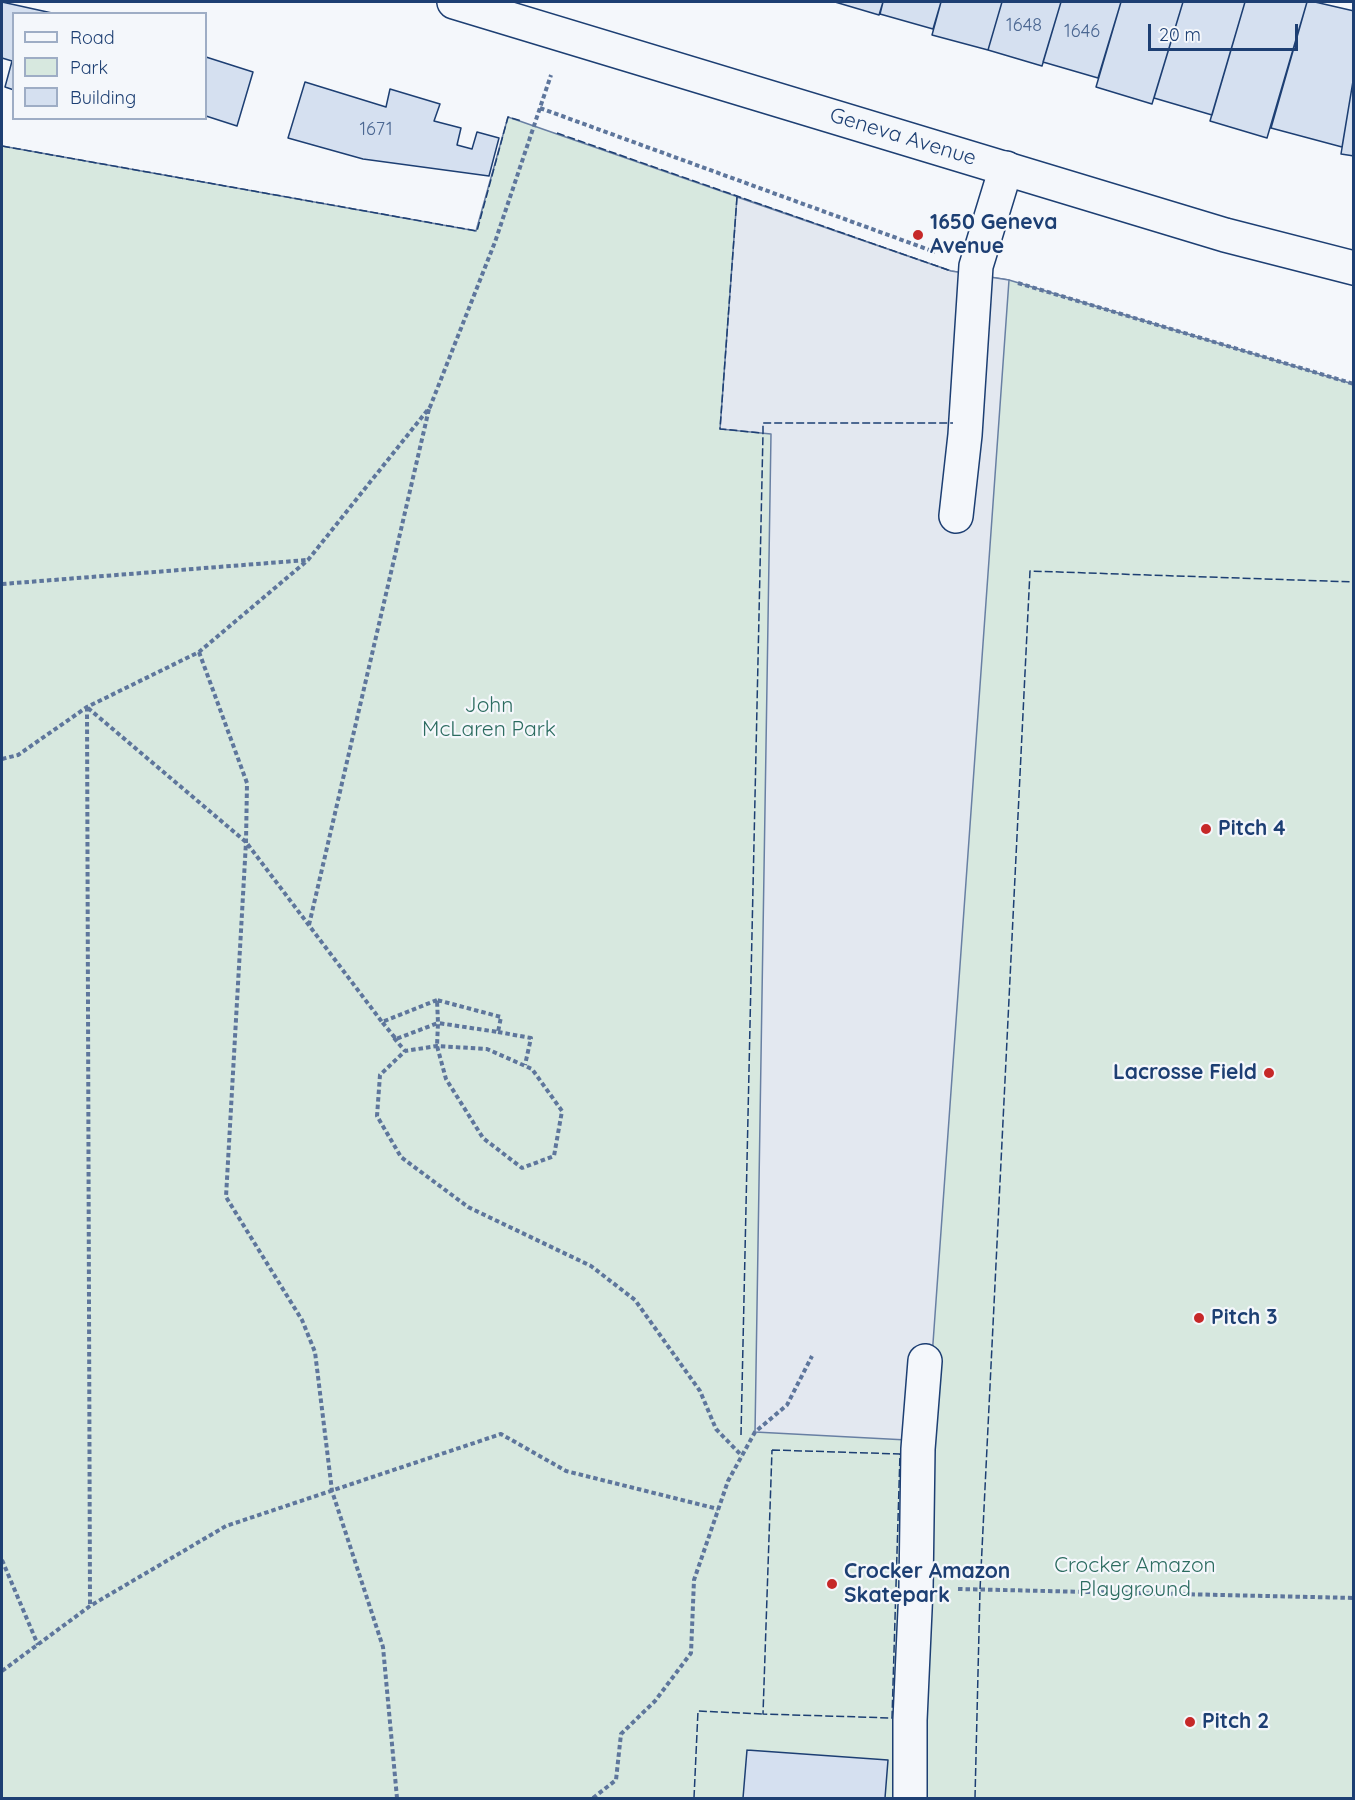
<!DOCTYPE html>
<style>
body{margin:0}
#map{position:relative;width:1355px;height:1800px;overflow:hidden;background:#f4f7fb;font-family:Quicksand,sans-serif}
canvas{display:block}
.frame{position:absolute;inset:0;border:3px solid #1d3f73;pointer-events:none}
.legend{position:absolute;left:12px;top:12px;width:195px;height:108px;box-sizing:border-box;background:#f4f7fb;border:2px solid #9eadc5;margin:0;padding:8px 10px;list-style:none;font-size:18px;color:#1d3f73}
.legend li{display:flex;align-items:center;gap:12px;height:30px}
.legend b{width:30px;border:2px solid #9eadc5}
.scale{position:absolute;left:1148px;top:24px;width:150px;height:27px;box-sizing:border-box;border:3px solid #1d3f73;border-top:0;padding-left:8px;font-size:18px;line-height:21px;white-space:nowrap;color:#1d3f73;-webkit-text-stroke:4px #f4f7fb;paint-order:stroke}
</style>
<div id="map">
<canvas width="1355" height="1800"></canvas>
<div class="frame"></div>
<ul class="legend">
<li><b style="height:8px;background:#f4f7fb"></b>Road</li>
<li><b style="height:16px;background:#d7e8df"></b>Park</li>
<li><b style="height:16px;background:#d5e0f0"></b>Building</li>
</ul>
<div class="scale">20 m</div>
</div>
<script>
const c = document.querySelector('canvas').getContext('2d');
c.lineJoin = 'round';
function fillPath(path, color) {
  c.fillStyle = color;
  c.fill(path, 'evenodd');
}
function shape(rows) {
  const path = new Path2D();
  for (const r of rows) {
    path.moveTo(r[0], r[1]);
    for (let i = 2; i < r.length; i += 2) path.lineTo(r[i], r[i + 1]);
  }
  return path;
}
function stroke(path, color, width, dash) {
  c.strokeStyle = color;
  c.lineWidth = width;
  c.lineCap = dash ? 'butt' : 'round';
  c.setLineDash(dash || []);
  c.stroke(path);
}
function label(font, color, halo, rows, align = 'center') {
  c.font = font + ' Quicksand,sans-serif';
  c.lineWidth = 4.5;
  c.setLineDash([]);
  c.textBaseline = 'middle';
  c.strokeStyle = halo;
  c.fillStyle = color;
  for (const [text, x, y, turn = 0] of rows) {
    c.save();
    c.translate(x, y);
    c.rotate((+turn || 0) * Math.PI / 180);
    c.textAlign = isNaN(turn) ? turn : align;
    if (halo) c.strokeText(text, 0, 0);
    c.fillText(text, 0, 0);
    c.restore();
  }
}
const green = shape([
 [508,117,951,271,1009,280,1353,384,1353,1798,2,1798,2,146,476,231,508,117]
]);
const parking = shape([
 [737,197,951,271,1009,280,926,1441,755,1432,771,434,720,429,737,197]
]);
const building = shape([
 [2,2,52,13,14,14,14,90,5,87,12,61,2,58,2,2],
 [835,2,883,2,879,15,835,2],
 [883,2,941,2,933,29,880,14,883,2],
 [941,2,1002,2,988,50,932,35,941,2],
 [1002,2,1061,2,1042,66,988,50,1002,2],
 [1061,2,1121,2,1098,78,1043,62,1061,2],
 [1121,2,1183,2,1152,104,1096,87,1121,2],
 [1183,2,1245,2,1212,115,1154,98,1183,2],
 [1245,2,1307,2,1267,138,1210,121,1245,2],
 [1307,2,1315,2,1354,11,1354,75,1342,147,1271,128,1307,2],
 [206,57,253,72,237,126,206,116,206,57],
 [1354,75,1354,156,1341,154,1354,75],
 [305,82,386,107,390,89,440,104,434,121,461,128,457,145,472,149,477,132,499,138,489,176,363,159,288,138,305,82],
 [747,1750,888,1760,885,1798,743,1798,747,1750]
]);
const path = shape([
 [540,108,935,252],
 [1018,283,1354,384],
 [2,584,307,560],
 [199,652,247,783,246,842,226,1197,302,1320,315,1352,332,1491,383,1647,397,1798],
 [87,707,90,1606],
 [88,708,246,842,382,1022],
 [2,759,18,755,87,707,199,652,308,560,430,407,495,242,551,75],
 [309,925,429,409],
 [437,1000,382,1022,396,1039,438,1023,437,1000,501,1017,498,1032,438,1023,437,1046,446,1079,483,1138,522,1168,554,1156,562,1111,532,1069,487,1049,437,1046,405,1051,380,1075,377,1116,401,1157,468,1207,591,1266,635,1300,700,1391,716,1429,742,1456],
 [498,1032,531,1038,525,1065],
 [394,1038,405,1051],
 [2,1560,38,1645],
 [958,1589,1354,1598],
 [2,1671,90,1606,226,1526,501,1434,566,1471,718,1509],
 [593,1798,616,1780,621,1734,655,1701,691,1653,694,1580,728,1481,755,1432,787,1405,812,1356]
]);
const minor = shape([
 [956,516,965,435,976,266,1006,168],
 [910,1798,910,1720,916,1588,918,1449,925,1361]
]);
const major = shape([
 [454,2,1225,235,1354,268]
]);
const fence = shape([
 [557,133,951,271],
 [2,146,477,231,508,117,522,121],
 [737,197,720,429,763,433,763,423,953,423],
 [741,1435,763,433],
 [772,1450,900,1454,892,1718,763,1714,772,1450],
 [694,1798,698,1711,763,1714],
 [975,1798,980,1590,1030,571,1354,582]
]);
const markers = [
 [918,235,6,"#c62828"],
 [1206,829,6,"#c62828"],
 [1269,1073,6,"#c62828"],
 [1199,1318,6,"#c62828"],
 [832,1584,6,"#c62828"],
 [1190,1722,6,"#c62828"]
];
const numberNames = [
 ["1648",1024,26],
 ["1646",1082,32],
 ["1671",376,130]
];
const streetNames = [
 ["Geneva Avenue",903,137,17]
];
const poiNames = [
 ["1650 Geneva",930,223],
 ["Avenue",930,247],
 ["Pitch 4",1218,829],
 ["Lacrosse Field",1257,1073,"right"],
 ["Pitch 3",1211,1318],
 ["Crocker Amazon",844,1572],
 ["Skatepark",844,1596],
 ["Pitch 2",1202,1722]
];
const parkNames = [
 ["John",489,706],
 ["McLaren Park",489,730],
 ["Crocker Amazon",1135,1566],
 ["Playground",1135,1590]
];
fillPath(green, '#d7e8df');
stroke(green, '#687fa3', 1.5);
fillPath(parking, '#e3e8f0');
stroke(parking, '#687fa3', 1.5);
fillPath(building, '#d5e0f0');
stroke(building, '#1d3f73', 1.5);
stroke(minor, '#1d3f73', 36);
stroke(major, '#1d3f73', 36);
stroke(path, '#5e769c', 4, [4.5, 3]);
stroke(minor, '#f4f7fb', 33);
stroke(major, '#f4f7fb', 33);
stroke(fence, '#1d3f73', 1.5, [8, 3]);
for (const [x, y, r, color] of markers) {
  const dot = new Path2D();
  dot.arc(x, y, r, 0, 2 * Math.PI);
  c.fillStyle = color;
  c.fill(dot);
  stroke(dot, '#f4f7fb', 2);
}
label('18px', '#4b6792', null, numberNames);
label('21px', '#1d3f73', '#f4f7fb', streetNames);
label('bold 21px', '#1d3f73', '#f4f7fb', poiNames, 'left');
label('21px', '#2c6c60', '#f4f7fb', parkNames);
</script>
